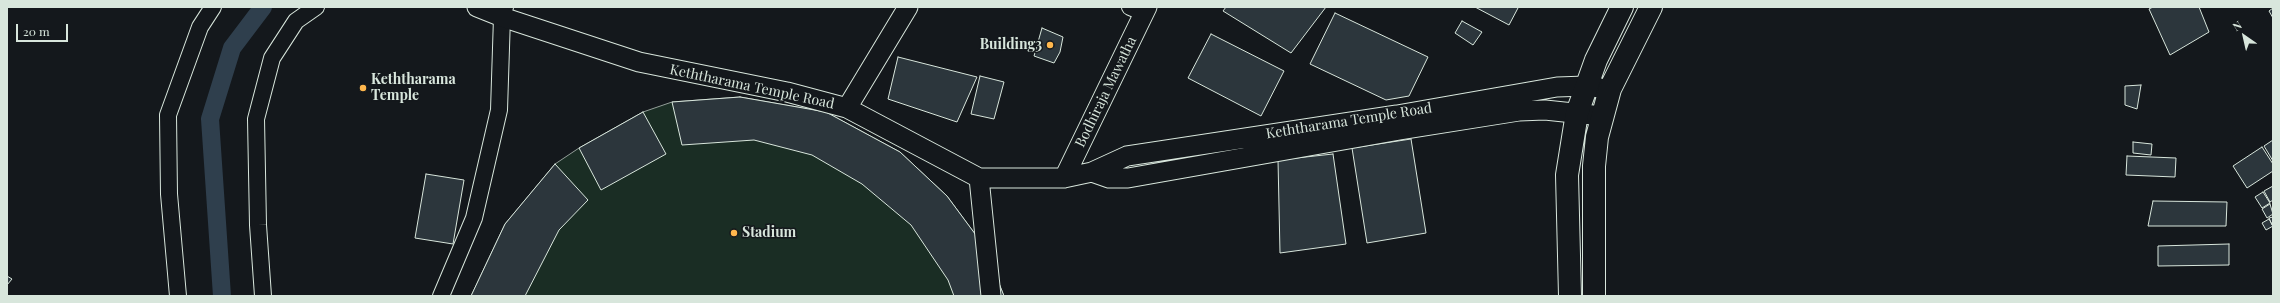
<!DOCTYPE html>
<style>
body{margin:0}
#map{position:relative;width:2280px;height:303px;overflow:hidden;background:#14181c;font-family:"Playfair Display",serif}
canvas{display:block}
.frame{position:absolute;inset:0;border:8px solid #d8e6dc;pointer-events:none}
.north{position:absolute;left:2224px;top:16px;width:40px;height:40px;-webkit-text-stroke:3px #14181c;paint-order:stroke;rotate:326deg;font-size:11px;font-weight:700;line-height:16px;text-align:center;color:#d8e6dc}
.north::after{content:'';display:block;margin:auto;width:14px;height:18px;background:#d8e6dc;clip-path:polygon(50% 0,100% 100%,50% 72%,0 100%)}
.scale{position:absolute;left:16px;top:24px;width:52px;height:18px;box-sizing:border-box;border:2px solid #d8e6dc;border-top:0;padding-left:5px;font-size:12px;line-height:14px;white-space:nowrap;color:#d8e6dc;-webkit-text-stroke:3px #14181c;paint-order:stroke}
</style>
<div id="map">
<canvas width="2280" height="303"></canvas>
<div class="frame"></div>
<div class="north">N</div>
<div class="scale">20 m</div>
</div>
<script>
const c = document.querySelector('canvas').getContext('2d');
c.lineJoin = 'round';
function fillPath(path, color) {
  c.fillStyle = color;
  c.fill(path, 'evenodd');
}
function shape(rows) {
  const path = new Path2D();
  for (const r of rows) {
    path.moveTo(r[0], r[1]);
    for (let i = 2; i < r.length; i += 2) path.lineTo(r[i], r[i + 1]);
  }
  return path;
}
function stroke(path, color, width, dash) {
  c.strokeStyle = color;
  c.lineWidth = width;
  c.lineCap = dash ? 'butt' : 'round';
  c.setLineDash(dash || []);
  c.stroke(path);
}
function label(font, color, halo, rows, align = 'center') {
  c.font = font + ' "Playfair Display",serif';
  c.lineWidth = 3;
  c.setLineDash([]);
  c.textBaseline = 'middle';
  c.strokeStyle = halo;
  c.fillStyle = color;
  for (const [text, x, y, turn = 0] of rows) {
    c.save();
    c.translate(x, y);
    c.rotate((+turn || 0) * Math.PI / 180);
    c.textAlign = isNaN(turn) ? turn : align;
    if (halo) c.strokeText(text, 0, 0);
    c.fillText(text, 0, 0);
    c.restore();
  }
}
const green = shape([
 [740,97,826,112,900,152,947,196,984,246,1004,296,471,296,505,224,555,164,579,148,643,112,672,102,740,97]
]);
const canal = shape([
 [222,296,210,119,232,48,263,7]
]);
const building = shape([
 [1226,7,1326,7,1291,53,1223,11,1226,7],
 [1475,7,1516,7,1518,8,1509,25,1475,7],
 [2153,7,2199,7,2209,32,2170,55,2149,9,2153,7],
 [2273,8,2273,18,2269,11,2273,8],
 [1335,13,1428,57,1409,96,1386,100,1310,64,1335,13],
 [1462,21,1482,32,1473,45,1455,33,1462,21],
 [1042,28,1063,37,1060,52,1054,63,1034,56,1042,28],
 [1211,34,1284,71,1261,116,1188,78,1211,34],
 [898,57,977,77,957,122,888,99,898,57],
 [980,76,1004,82,994,119,971,114,980,76],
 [2141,85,2137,109,2125,105,2125,86,2141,85],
 [740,97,826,112,900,152,947,196,984,246,1004,296,954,296,948,280,911,225,862,184,812,155,754,140,682,145,672,102,740,97],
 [643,112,666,154,601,190,579,148,643,112],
 [1411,139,1426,233,1367,243,1352,148,1411,139],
 [2273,140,2273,161,2264,146,2273,140],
 [2133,142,2152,144,2151,155,2133,153,2133,142],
 [2262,147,2273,164,2273,171,2247,188,2233,166,2262,147],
 [1333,154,1346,244,1280,253,1278,160,1333,154],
 [2127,156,2176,158,2175,177,2126,175,2127,156],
 [555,164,588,200,559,230,525,296,471,296,505,224,555,164],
 [426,174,464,180,453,244,415,238,426,174],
 [2273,186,2273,200,2270,202,2264,191,2273,186],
 [2263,192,2270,203,2262,208,2255,197,2263,192],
 [2153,201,2227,202,2226,226,2148,226,2153,201],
 [2270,204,2273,214,2267,218,2262,209,2270,204],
 [2273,217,2273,224,2272,225,2269,218,2273,217],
 [2269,219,2273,226,2266,230,2262,223,2269,219],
 [2229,244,2229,265,2158,266,2158,246,2229,244],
 [7,276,12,279,7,285,7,276]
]);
const minor = shape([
 [1130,7,1144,13],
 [178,296,169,194,168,115,200,27,213,7],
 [263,296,258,225,256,119,272,58,296,21,316,7],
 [441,296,474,218,499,110,502,17,505,7]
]);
const tertiary = shape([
 [477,7,502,17,639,62,787,92,847,108,979,178,1064,178,1092,172,1127,156,1397,115,1557,87,1586,86,1600,88],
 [847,108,908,7],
 [1092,172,1109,178,1128,178,1400,130,1519,111,1545,110,1602,116],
 [979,178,991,296],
 [1064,178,1147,7]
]);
const trunk = shape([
 [1570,296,1567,175,1577,113,1596,60,1622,7],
 [1594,296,1594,166,1597,137,1610,89,1651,7]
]);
const markers = [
 [1050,45,4,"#ffb74d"],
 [363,88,4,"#ffb74d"],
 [734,233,4,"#ffb74d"]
];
const poiNames = [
 ["Building3",1042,45,"right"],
 ["Keththarama",371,80],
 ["Temple",371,96],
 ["Stadium",742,233]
];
const streetNames = [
 ["Keththarama Temple Road",752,87,12],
 ["Bodhiraja Mawatha",1106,92,-64],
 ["Keththarama Temple Road",1349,121,-9]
];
fillPath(green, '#1a2d24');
stroke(green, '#939e99', 1);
stroke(canal, '#2f3f4d', 18);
fillPath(building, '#2c363c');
stroke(building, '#d8e6dc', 1);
stroke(minor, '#d8e6dc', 18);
stroke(tertiary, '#d8e6dc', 21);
stroke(trunk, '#d8e6dc', 24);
stroke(minor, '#14181c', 16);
stroke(tertiary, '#14181c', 19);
stroke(trunk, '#14181c', 22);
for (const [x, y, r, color] of markers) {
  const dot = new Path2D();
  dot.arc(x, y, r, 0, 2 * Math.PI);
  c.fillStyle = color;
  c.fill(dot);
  stroke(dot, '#14181c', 1.5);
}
label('bold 14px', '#d8e6dc', '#14181c', poiNames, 'left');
label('14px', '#d8e6dc', '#14181c', streetNames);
</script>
